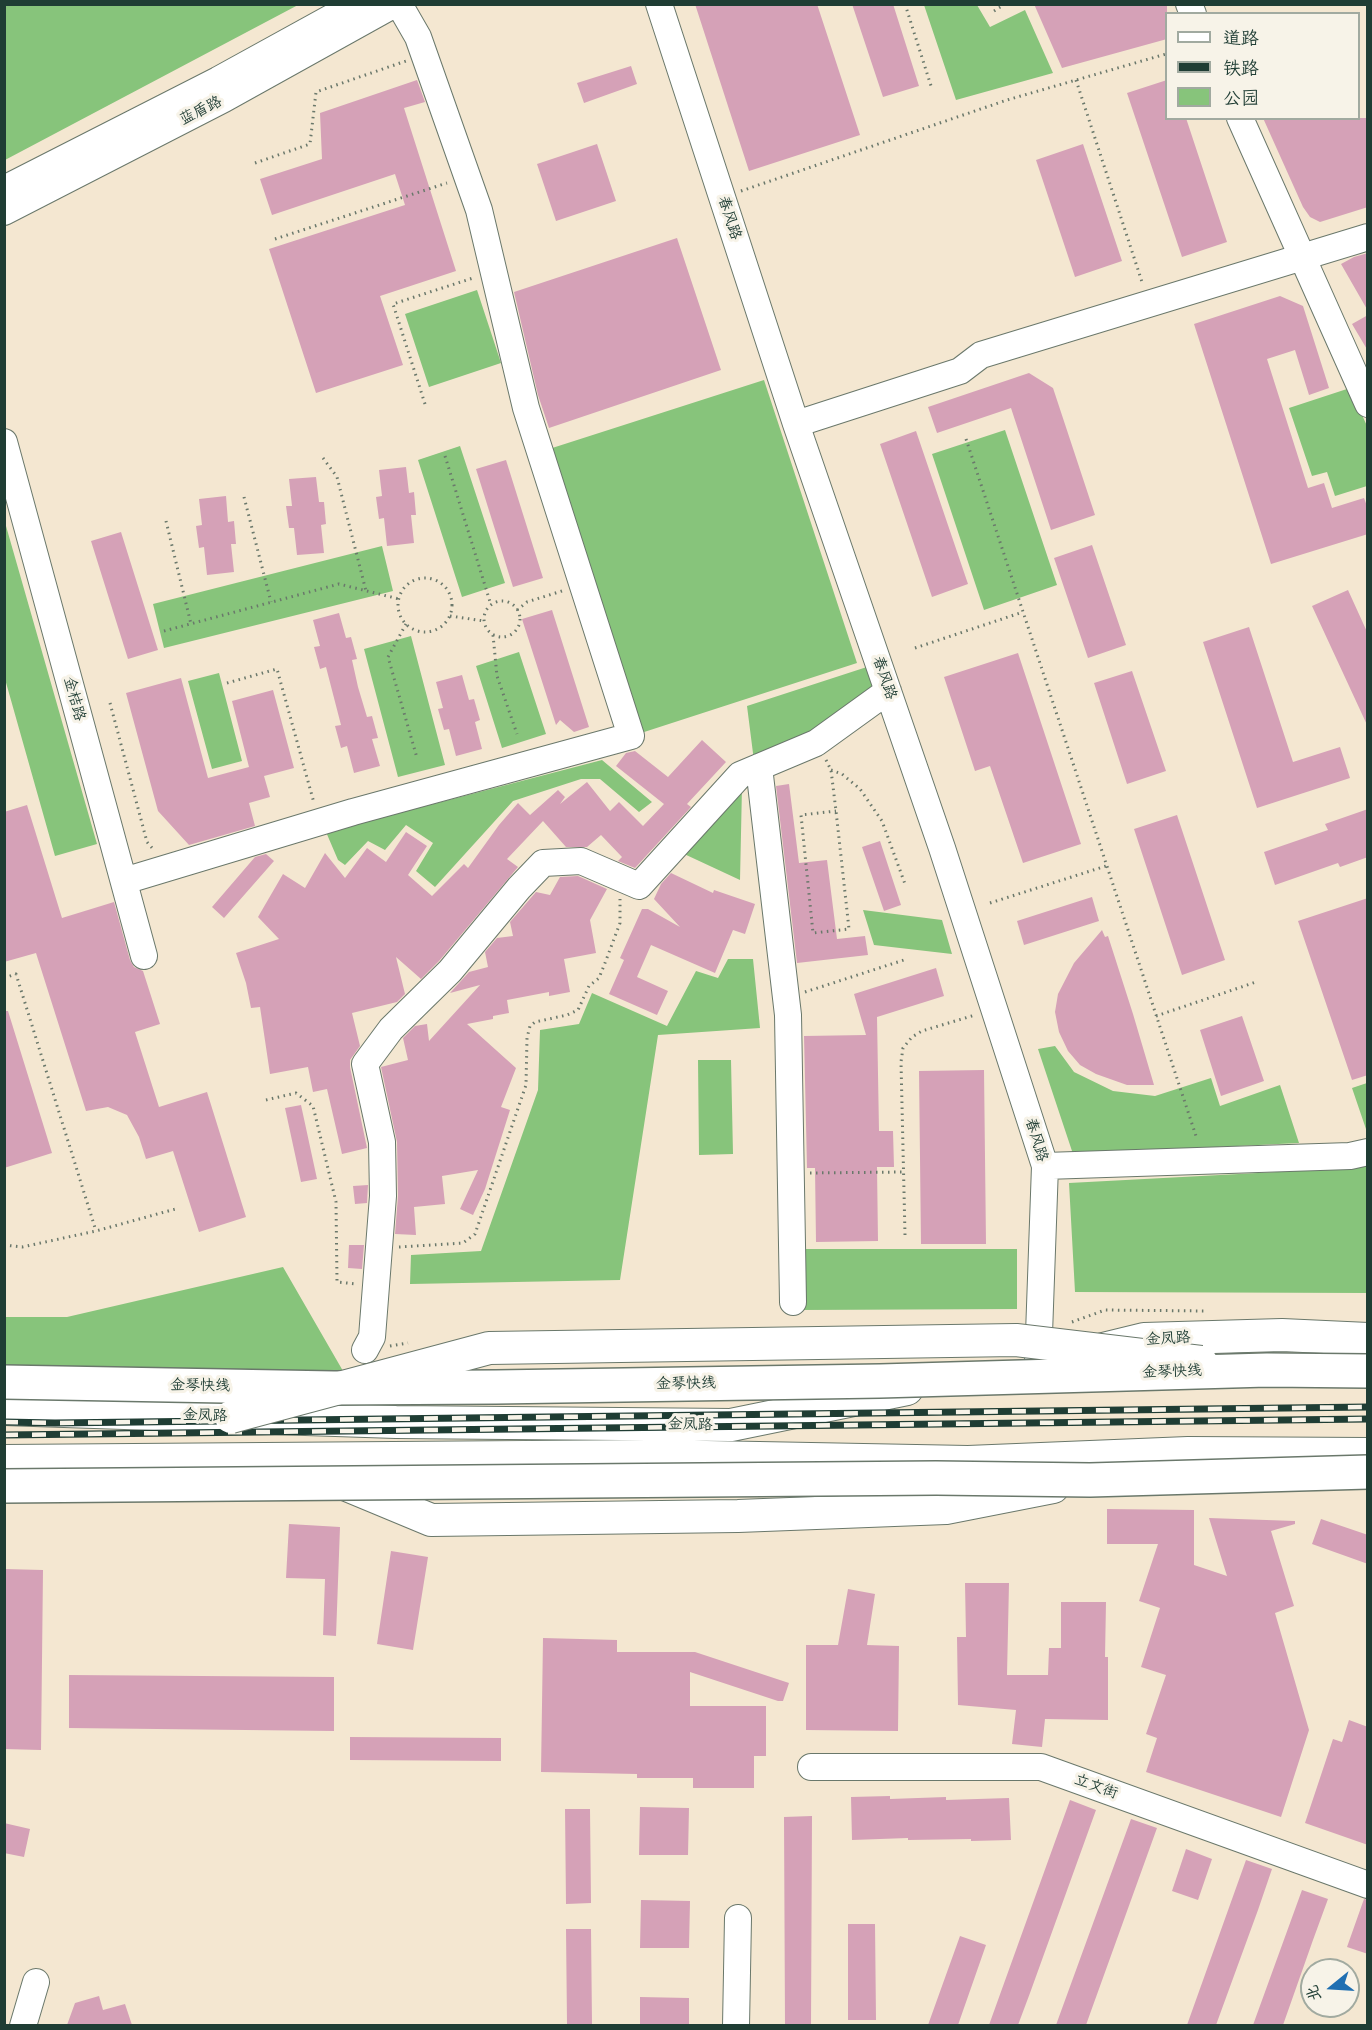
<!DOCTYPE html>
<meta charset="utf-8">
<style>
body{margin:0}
#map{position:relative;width:1372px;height:2030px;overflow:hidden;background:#f4e7d1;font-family:"Balsamiq Sans","LXGW WenKai TC",sans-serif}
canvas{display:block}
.frame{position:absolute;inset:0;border:6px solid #1f3d34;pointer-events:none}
.legend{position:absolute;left:1165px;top:12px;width:195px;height:108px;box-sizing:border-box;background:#f7f3e8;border:2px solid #a1aaa0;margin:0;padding:8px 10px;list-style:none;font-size:18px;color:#1f3d34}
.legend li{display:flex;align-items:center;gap:12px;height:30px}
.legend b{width:30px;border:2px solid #a1aaa0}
.north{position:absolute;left:1300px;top:1958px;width:60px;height:60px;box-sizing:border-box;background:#f7f3e8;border:2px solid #a1aaa0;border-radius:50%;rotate:252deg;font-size:16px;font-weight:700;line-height:24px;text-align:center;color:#1f3d34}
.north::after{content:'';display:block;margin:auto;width:21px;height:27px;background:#1f6fb2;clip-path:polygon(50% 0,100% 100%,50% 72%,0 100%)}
</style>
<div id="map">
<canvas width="1372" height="2030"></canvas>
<div class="frame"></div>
<ul class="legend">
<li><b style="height:8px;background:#fff"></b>道路</li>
<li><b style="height:8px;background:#1f3d34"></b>铁路</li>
<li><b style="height:16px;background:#87c47b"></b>公园</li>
</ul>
<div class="north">北</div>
</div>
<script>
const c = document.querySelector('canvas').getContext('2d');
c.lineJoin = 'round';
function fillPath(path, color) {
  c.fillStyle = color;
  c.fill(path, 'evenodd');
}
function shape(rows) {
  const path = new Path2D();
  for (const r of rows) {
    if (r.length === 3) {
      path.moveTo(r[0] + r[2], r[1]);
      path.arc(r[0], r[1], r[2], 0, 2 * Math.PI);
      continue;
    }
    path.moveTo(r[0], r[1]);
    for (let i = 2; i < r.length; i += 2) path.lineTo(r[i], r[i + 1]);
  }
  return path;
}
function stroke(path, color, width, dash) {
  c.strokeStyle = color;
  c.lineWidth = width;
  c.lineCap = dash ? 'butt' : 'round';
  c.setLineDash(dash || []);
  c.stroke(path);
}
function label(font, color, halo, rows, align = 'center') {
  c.font = font + ' "Balsamiq Sans","LXGW WenKai TC",sans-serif';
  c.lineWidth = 6;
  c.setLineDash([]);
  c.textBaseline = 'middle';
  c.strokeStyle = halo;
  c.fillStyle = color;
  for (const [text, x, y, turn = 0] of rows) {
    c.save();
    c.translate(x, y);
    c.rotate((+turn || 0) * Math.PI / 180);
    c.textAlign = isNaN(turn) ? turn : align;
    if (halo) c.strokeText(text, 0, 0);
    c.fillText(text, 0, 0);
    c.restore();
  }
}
const green = shape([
 [5,4,298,4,298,5,5,160],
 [924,5,977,5,990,27,1025,10,1053,73,956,100],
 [477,290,501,363,429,387,405,314],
 [764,380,857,663,638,734,546,450],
 [1350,388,1367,426,1367,486,1335,496,1327,472,1312,476,1289,408],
 [1005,430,1057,585,984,610,932,454],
 [460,446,505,583,462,597,418,460],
 [4,519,97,844,55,856,5,679],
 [382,546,393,591,164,648,153,604],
 [411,636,445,765,398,777,364,649],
 [519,652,546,734,502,748,476,666],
 [873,665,881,687,813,735,754,761,747,706],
 [219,673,242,761,212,769,188,681],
 [602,760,652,802,639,812,600,779,581,779,513,801,435,887,416,871,433,843,406,825,385,850,368,841,345,865,338,860,326,832],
 [742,787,740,880,682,853],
 [863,910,942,920,952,954,874,945],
 [728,959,753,959,760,1028,658,1035,620,1280,410,1284,411,1255,481,1251,538,1090,540,1030,579,1024,592,993,667,1026,696,971,718,978],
 [1055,1046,1074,1072,1113,1091,1155,1096,1211,1078,1220,1106,1280,1085,1299,1143,1073,1154,1038,1049],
 [698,1060,731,1060,733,1154,699,1155],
 [1367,1083,1368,1131,1367,1132,1352,1088],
 [1367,1165,1367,1293,1075,1292,1069,1183,1352,1168],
 [798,1249,1017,1249,1017,1309,799,1310],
 [283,1267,343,1371,5,1367,5,1317,67,1317]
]);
const building = shape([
 [695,4,817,4,860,135,749,171],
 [852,4,893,4,919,86,883,97],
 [1034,4,1167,4,1167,39,1062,68],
 [631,66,637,84,584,103,577,83],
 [417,80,425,102,404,108,456,271,380,296,403,365,316,393,269,249,405,205,395,174,272,215,260,179,322,159,320,113],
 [1167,80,1167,118,1186,118,1227,242,1182,257,1127,93],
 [1263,118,1368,118,1368,207,1320,222,1310,217,1303,207],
 [597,144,616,201,556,221,537,164],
 [1083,144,1122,261,1075,277,1036,160],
 [677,238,721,370,549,428,538,395,514,292],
 [1368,253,1368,311,1341,264,1354,257],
 [1280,296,1303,306,1329,388,1309,395,1295,350,1267,359,1308,488,1324,483,1332,508,1364,498,1368,509,1368,534,1271,564,1194,324],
 [1368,315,1368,351,1352,324],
 [1029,373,1053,388,1095,515,1051,530,1011,408,937,433,928,407],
 [916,431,968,584,932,597,880,444],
 [506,460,543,578,513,587,476,469],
 [406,467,409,493,414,492,416,515,411,515,414,543,387,546,384,518,379,519,376,497,382,496,379,470],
 [316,477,319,502,324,502,326,524,321,525,324,553,297,555,294,528,289,528,286,506,292,506,289,479],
 [226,496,228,522,234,521,236,544,231,544,234,572,207,575,204,547,199,548,196,526,202,525,199,499],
 [121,532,158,650,128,659,91,541],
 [1092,545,1126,645,1088,658,1054,558],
 [1348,590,1368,634,1368,727,1312,606],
 [552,610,589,727,574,732,560,720,556,725,522,619],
 [339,613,346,638,351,637,357,659,352,660,358,687,367,717,372,716,378,738,372,739,380,766,354,773,347,746,341,748,335,726,341,725,326,667,320,669,314,647,320,646,313,620],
 [1249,627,1293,762,1340,747,1350,778,1257,808,1203,642],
 [1018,653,1081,844,1023,863,990,766,975,771,944,677],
 [1132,671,1166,771,1127,784,1094,683],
 [462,675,469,700,474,699,480,720,475,722,482,749,456,756,449,729,444,730,438,709,443,708,436,682],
 [181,678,208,778,249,767,232,701,273,690,294,768,264,776,270,797,249,803,255,826,189,845,158,811,126,693],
 [702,740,726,762,687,804,691,807,635,868,618,861,622,857,601,835,587,847,566,847,543,821,507,859,518,867,439,961,421,979,396,957,405,994,397,1002,352,1013,360,1046,350,1060,350,1067,367,1148,342,1154,327,1089,313,1092,308,1067,270,1074,260,1007,251,1008,246,983,236,953,279,939,258,917,283,874,305,888,325,853,345,878,367,848,386,862,406,832,427,846,408,875,432,896,464,864,468,868,499,825,518,803,530,815,558,790,565,797,560,804,587,782,610,811,619,802,643,826,664,804,616,766,626,753,635,751,668,777],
 [789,784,799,863,827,860,837,939,865,936,868,955,797,963,776,786],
 [27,805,62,918,114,902,130,960,134,967,143,971,160,1024,135,1032,159,1107,207,1092,246,1217,199,1232,173,1151,146,1159,139,1137,127,1115,108,1107,86,1111,36,953,4,962,4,812],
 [1368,809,1368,857,1340,867,1338,863,1275,885,1264,852,1328,830,1325,824],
 [1177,815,1225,960,1182,975,1134,829],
 [880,841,901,905,884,911,862,847],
 [266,854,274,861,224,918,212,907,255,857],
 [671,873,713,893,714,890,755,904,745,934,733,930,715,973,651,945,637,977,668,991,657,1015,609,994,624,960,620,958,642,909,648,909,680,927,654,899,661,884],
 [578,876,607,889,590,920,596,953,564,959,570,992,549,996,549,992,507,1000,509,1013,493,1016,493,1019,467,1024,516,1068,501,1107,510,1110,485,1189,473,1215,460,1209,478,1170,442,1176,445,1204,414,1207,416,1235,395,1234,398,1196,397,1142,381,1067,408,1060,403,1038,415,1026,427,1024,429,1041,480,985,450,993,469,972,488,967,485,952,497,938,513,936,510,922,536,892,550,895,560,877],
 [1092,897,1099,921,1024,945,1017,921],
 [1368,898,1368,1075,1352,1080,1298,921],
 [1102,930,1105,937,1108,936,1133,1014,1154,1085,1127,1085,1096,1074,1080,1065,1068,1051,1059,1032,1055,1012,1058,994,1074,963],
 [936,968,944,996,877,1017,879,1131,893,1131,894,1167,877,1167,878,1241,816,1242,815,1168,807,1168,804,1036,866,1035,854,994],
 [4,1011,8,1011,52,1153,4,1168],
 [1242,1016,1264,1081,1221,1096,1200,1030],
 [984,1070,986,1244,921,1244,919,1071],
 [301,1105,317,1179,301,1182,285,1108],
 [368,1185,367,1203,355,1204,353,1186],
 [349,1245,364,1245,362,1269,348,1268],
 [1107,1509,1194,1510,1194,1565,1227,1576,1209,1518,1295,1521,1295,1524,1271,1531,1294,1606,1275,1613,1309,1730,1281,1817,1146,1772,1157,1738,1146,1734,1166,1675,1141,1667,1160,1608,1139,1601,1158,1544,1107,1544],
 [1321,1519,1368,1535,1368,1564,1312,1544],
 [289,1524,340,1527,336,1636,323,1635,325,1579,286,1578],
 [391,1551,428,1557,413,1650,377,1644],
 [4,1569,43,1570,41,1750,4,1749],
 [965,1583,1009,1583,1007,1675,1048,1675,1049,1648,1061,1648,1061,1602,1106,1602,1105,1657,1108,1657,1108,1720,1045,1719,1042,1747,1012,1744,1016,1710,958,1705,957,1637,966,1637],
 [848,1589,875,1594,867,1645,899,1646,898,1731,806,1730,806,1645,838,1645],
 [543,1638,617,1640,617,1652,695,1652,789,1683,783,1701,778,1701,690,1672,690,1706,766,1706,766,1756,754,1756,754,1788,693,1788,693,1778,637,1778,637,1774,541,1772],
 [69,1675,334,1677,334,1731,69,1728],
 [1349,1720,1368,1727,1368,1845,1305,1823,1333,1739,1342,1742],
 [350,1737,501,1738,501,1761,350,1760],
 [890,1796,890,1799,946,1797,946,1800,1009,1798,1011,1840,971,1841,971,1839,908,1840,908,1838,852,1840,851,1797],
 [1070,1800,1096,1810,1030,1993,1018,2025,989,2025],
 [640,1807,689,1808,688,1855,639,1855],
 [565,1809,590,1809,591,1903,566,1904],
 [812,1816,811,2025,785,2025,784,1817],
 [1131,1819,1157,1828,1091,2011,1086,2025,1056,2025],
 [4,1823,30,1829,24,1857,4,1853],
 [1186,1849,1212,1859,1198,1900,1172,1891],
 [1246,1860,1272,1869,1258,1910,1216,2025,1187,2025],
 [1302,1890,1328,1899,1313,1940,1283,2025,1253,2025],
 [1364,1899,1368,1900,1368,1954,1347,1947],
 [641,1900,690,1901,689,1948,640,1948],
 [848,1924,875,1924,876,2020,848,2020],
 [566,1929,591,1929,592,2024,567,2024],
 [960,1936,986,1945,958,2025,928,2025],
 [99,1996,103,2010,125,2004,132,2025,67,2025,75,2003],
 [640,1997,689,1998,689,2025,640,2025]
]);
const path = shape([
 [905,4,932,89],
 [994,11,1005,4],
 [1076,80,1143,285],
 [255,163,310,144,316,92,406,61],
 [741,191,1007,100,1166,54],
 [275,239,447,183],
 [425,404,393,304,473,278],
 [966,439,1197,1139],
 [445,456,491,605],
 [323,458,337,477,366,591],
 [244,497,271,602],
 [166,521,191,624],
 [425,605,27],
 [502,619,18],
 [517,610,527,602,565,590],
 [450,616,484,621],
 [406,624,388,657,417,758],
 [164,631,339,584,399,599],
 [493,635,497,676,517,734],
 [915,648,1023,612],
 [227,683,277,669,314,803],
 [110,703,147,842,153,849],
 [826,760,831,770,836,811,849,929,813,933,801,815,836,811],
 [831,770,842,774,860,789,882,821,905,884],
 [990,903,1106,866],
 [4,978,16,974,96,1231],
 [805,992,907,959],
 [1156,1016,1256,982],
 [266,1100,296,1093,313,1106,336,1202,337,1282,356,1284],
 [810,1173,904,1172],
 [905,1235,901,1062,903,1048,912,1037,922,1031,975,1015],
 [4,1245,22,1247,96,1231,179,1208],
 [399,1247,463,1243,475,1234,526,1085,527,1038,530,1026,535,1022,567,1015,578,1010,589,986,599,978,605,963,620,923,620,899],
 [1072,1322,1105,1310,1205,1311],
 [390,1346,408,1343]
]);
const minor = shape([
 [659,4,796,424,942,848,1045,1166,1038,1362],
 [1189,4,1193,14],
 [1240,118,1368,404],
 [4,189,218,80,356,4],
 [4,212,224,99,395,4],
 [796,424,960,371,981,355,1368,237],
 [4,442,144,956],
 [759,767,788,1015,793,1302],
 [124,881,353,812,631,736,526,408,479,210,418,37,399,4],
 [1045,1166,1350,1156,1368,1152],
 [365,1350,372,1337,383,1196,382,1142,365,1064,391,1029,450,971,519,888,543,863,581,861,639,886,740,775,816,743,888,691],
 [811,1767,1041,1767,1368,1885],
 [23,2026,36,1982],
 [736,2026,738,1918]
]);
const major = shape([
 [1103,1349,1144,1339,1282,1335,1368,1339],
 [4,1409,396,1422,731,1425,907,1389],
 [4,1461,654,1456,968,1462,1188,1453,1368,1454],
 [342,1483,431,1520,738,1516,946,1508,1053,1487]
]);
const rail = shape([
 [4,1422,55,1423,1368,1407],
 [4,1435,1368,1419]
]);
const majorBridge = shape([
 [231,1417,489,1348,1016,1340,1201,1362]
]);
const highwayBridge = shape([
 [4,1382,334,1388,496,1387,880,1381,1267,1370,1368,1371],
 [4,1486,936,1478,1090,1480,1368,1472]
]);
const streetNames = [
 ["蓝盾路",201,111,-27],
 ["春风路",729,218,72],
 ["春风路",884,678,71],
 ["金桔路",74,699,75],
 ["春风路",1036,1140,73],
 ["金凤路",1168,1339,-3],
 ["金琴快线",1172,1372,-2],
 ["金琴快线",686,1384,-1],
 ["金琴快线",200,1386,1],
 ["金凤路",205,1416,2],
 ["金凤路",690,1425,1],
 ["立文街",1096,1787,20]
];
fillPath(green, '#87c47b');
fillPath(building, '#d5a1b7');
stroke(minor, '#6a786b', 28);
stroke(major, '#6a786b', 34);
stroke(path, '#6a786b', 3, [1.5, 4.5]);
stroke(minor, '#fff', 26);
stroke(major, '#fff', 32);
stroke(rail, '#1f3d34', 7);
stroke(rail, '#f7f3e8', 4.5, [14]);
stroke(majorBridge, '#6a786b', 34, []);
stroke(highwayBridge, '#6a786b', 36, []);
stroke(majorBridge, '#fff', 32);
stroke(highwayBridge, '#fff', 33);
label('15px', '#1f3d34', '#f7f3e8', streetNames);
</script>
